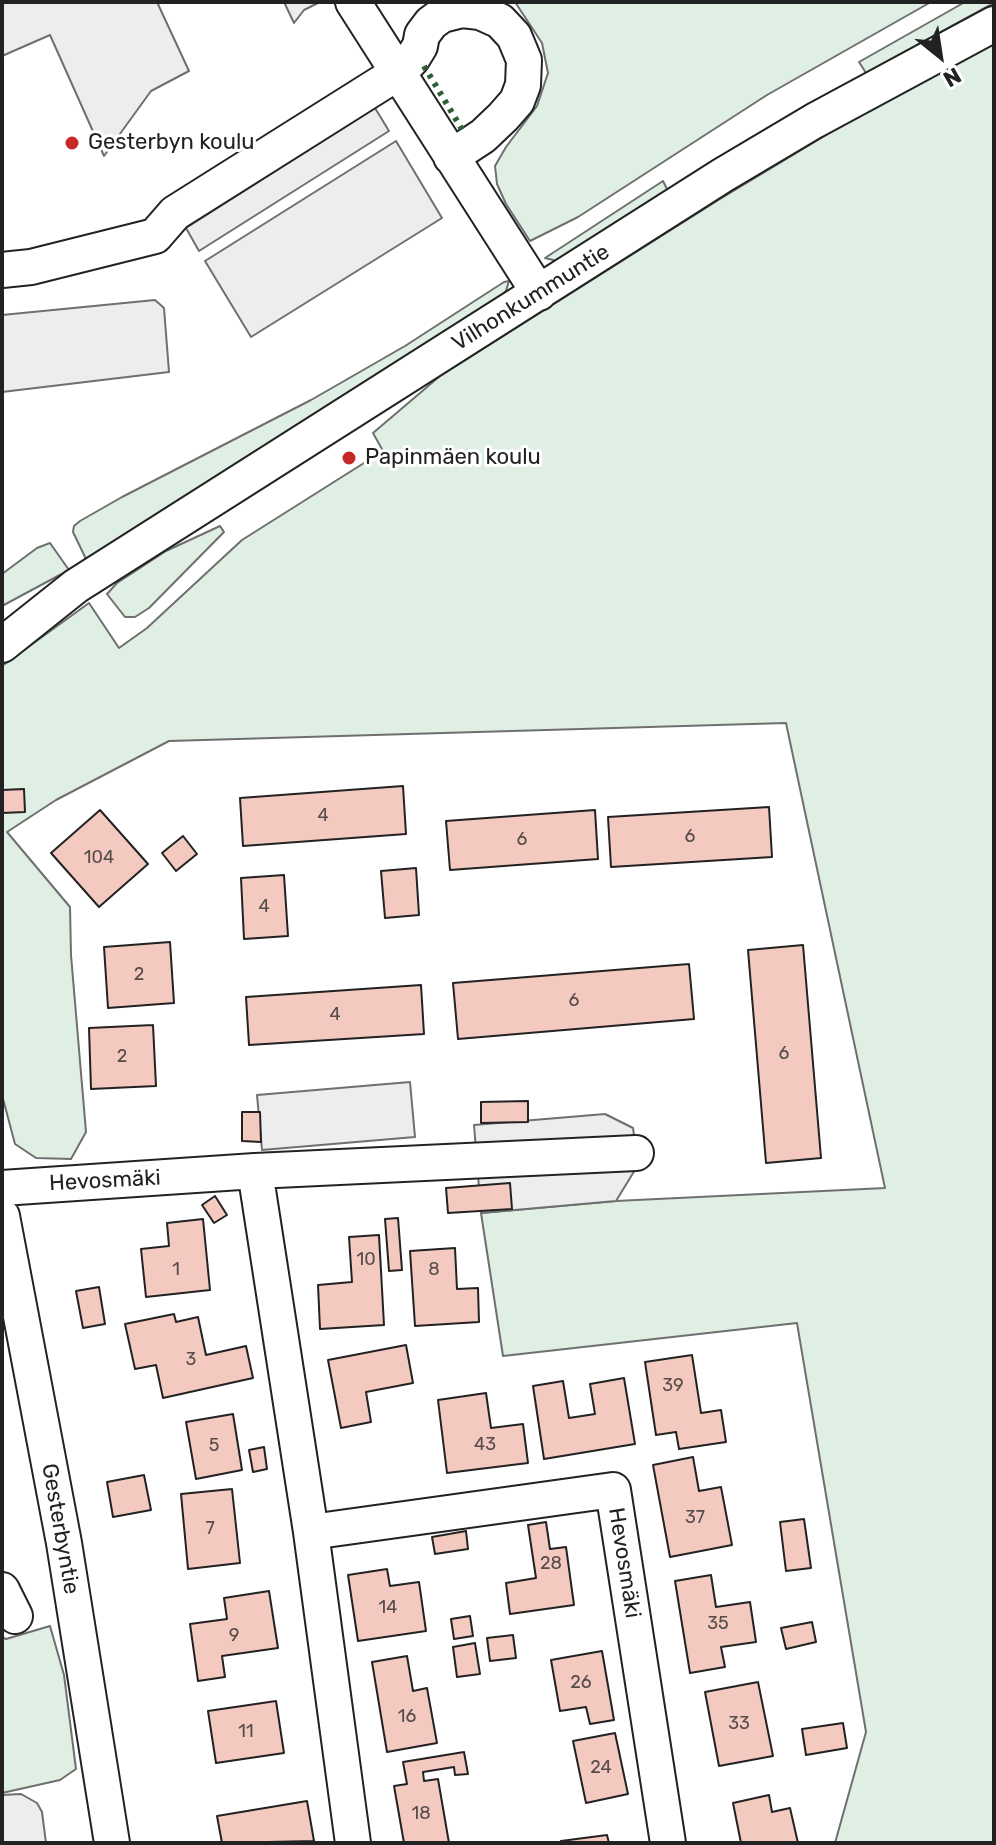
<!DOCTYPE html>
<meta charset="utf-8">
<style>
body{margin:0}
#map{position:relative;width:996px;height:1845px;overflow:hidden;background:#fff;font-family:Rubik,sans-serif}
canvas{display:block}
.frame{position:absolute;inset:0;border:4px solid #222;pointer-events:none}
.north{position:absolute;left:900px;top:16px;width:80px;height:80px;-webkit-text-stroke:6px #fff;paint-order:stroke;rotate:150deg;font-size:22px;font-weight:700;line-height:32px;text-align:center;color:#222}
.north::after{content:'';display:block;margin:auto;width:28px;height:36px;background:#222;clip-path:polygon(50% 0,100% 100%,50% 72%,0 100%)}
</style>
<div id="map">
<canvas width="996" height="1845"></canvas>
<div class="frame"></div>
<div class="north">N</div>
</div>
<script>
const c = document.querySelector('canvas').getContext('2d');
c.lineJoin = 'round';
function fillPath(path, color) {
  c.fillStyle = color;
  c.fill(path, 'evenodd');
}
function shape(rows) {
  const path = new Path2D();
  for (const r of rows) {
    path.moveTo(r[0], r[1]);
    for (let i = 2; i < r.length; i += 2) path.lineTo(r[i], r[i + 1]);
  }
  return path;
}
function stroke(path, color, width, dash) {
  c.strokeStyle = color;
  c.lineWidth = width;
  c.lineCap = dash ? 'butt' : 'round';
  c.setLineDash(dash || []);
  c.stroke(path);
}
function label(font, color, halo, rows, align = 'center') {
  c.font = font + ' Rubik,sans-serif';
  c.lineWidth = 6;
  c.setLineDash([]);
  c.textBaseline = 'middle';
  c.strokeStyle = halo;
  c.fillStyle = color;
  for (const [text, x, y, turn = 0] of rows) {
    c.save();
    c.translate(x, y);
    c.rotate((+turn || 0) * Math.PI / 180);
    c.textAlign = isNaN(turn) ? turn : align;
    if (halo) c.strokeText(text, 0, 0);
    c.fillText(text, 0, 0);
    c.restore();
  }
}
const green = shape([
 [515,2,931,2,767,95,578,217,530,241,506,204,497,184,495,166,506,147,537,106,548,73,542,43,515,2],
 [965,2,994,3,866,73,859,62,965,2],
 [994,43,994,1843,835,1843,866,1732,797,1323,503,1356,481,1213,616,1201,885,1188,786,723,169,741,56,800,7,832,70,907,71,955,86,1132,71,1159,36,1158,15,1144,2,1095,2,666,89,603,119,648,147,628,242,540,383,451,373,433,440,376,720,199,894,94,994,43],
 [663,181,669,193,557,261,545,258,663,181],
 [509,281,506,291,489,308,86,559,73,532,74,526,80,521,122,497,311,400,405,346,504,282,509,281],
 [220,526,224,532,149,608,135,617,125,617,107,594,117,583,166,551,220,526],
 [50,543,69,570,2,606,2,574,37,548,50,543],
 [50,1626,64,1675,76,1769,60,1780,2,1793,2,1637,6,1639,50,1626]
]);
const parking = shape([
 [2,2,157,2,189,71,151,91,104,156,50,35,2,56,2,2],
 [284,2,320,2,304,10,294,23,284,2],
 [375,108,389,131,199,251,186,228,375,108],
 [396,141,442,218,251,337,205,261,396,141],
 [155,300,164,308,169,372,2,392,2,315,155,300],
 [410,1082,415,1137,262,1150,257,1095,410,1082],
 [605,1114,633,1128,638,1165,616,1201,481,1213,474,1125,605,1114],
 [21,1794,37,1803,42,1812,46,1843,2,1843,2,1795,21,1794]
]);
const building = shape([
 [403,786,406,834,243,846,240,798,403,786],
 [24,789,25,812,2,813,2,790,24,789],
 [769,807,772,857,611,867,608,817,769,807],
 [100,810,148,864,99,907,51,853,100,810],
 [595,810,598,859,450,870,446,821,595,810],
 [183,836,197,854,176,871,162,853,183,836],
 [416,868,419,915,385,918,381,871,416,868],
 [284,875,288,936,244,939,241,878,284,875],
 [170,942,174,1003,108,1008,104,947,170,942],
 [803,945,821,1158,766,1163,748,950,803,945],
 [689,964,694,1019,458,1039,453,983,689,964],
 [421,985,424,1034,249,1045,246,997,421,985],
 [153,1025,156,1086,91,1089,89,1028,153,1025],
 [528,1101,528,1122,481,1123,481,1102,528,1101],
 [242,1112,260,1112,261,1142,242,1141,242,1112],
 [510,1183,512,1209,448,1213,446,1188,510,1183],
 [215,1196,227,1215,214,1223,202,1205,215,1196],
 [398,1218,402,1270,389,1271,385,1219,398,1218],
 [203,1219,210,1290,146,1297,141,1249,169,1246,167,1223,203,1219],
 [379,1235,384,1325,320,1329,318,1285,352,1282,349,1237,379,1235],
 [455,1248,457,1289,478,1288,479,1322,415,1326,410,1251,455,1248],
 [99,1287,105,1324,83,1328,76,1291,99,1287],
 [174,1314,176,1322,198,1317,206,1355,246,1346,253,1378,163,1398,156,1365,135,1369,125,1324,174,1314],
 [406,1345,413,1383,366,1392,371,1422,341,1428,328,1360,406,1345],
 [692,1355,701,1413,721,1410,726,1442,679,1449,676,1432,656,1435,645,1362,692,1355],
 [624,1378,635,1444,544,1459,533,1386,563,1381,569,1418,595,1414,590,1384,624,1378],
 [486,1393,491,1428,523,1424,528,1463,447,1473,438,1400,486,1393],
 [233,1414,242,1470,196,1479,186,1422,233,1414],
 [264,1447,267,1469,253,1472,249,1450,264,1447],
 [693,1457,699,1491,721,1487,732,1545,670,1557,653,1465,693,1457],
 [144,1475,151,1510,113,1517,107,1482,144,1475],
 [232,1489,240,1563,188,1569,181,1494,232,1489],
 [804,1519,811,1568,786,1571,780,1522,804,1519],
 [546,1522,550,1549,566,1547,574,1605,510,1614,506,1583,536,1578,528,1525,546,1522],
 [466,1531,468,1549,435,1554,432,1537,466,1531],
 [387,1569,390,1586,419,1582,426,1631,358,1641,348,1575,387,1569],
 [711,1575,716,1607,750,1602,756,1642,721,1647,725,1667,690,1673,675,1581,711,1575],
 [269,1591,278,1648,222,1656,225,1677,198,1681,190,1624,227,1619,224,1598,269,1591],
 [470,1616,473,1636,454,1639,451,1619,470,1616],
 [812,1622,816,1642,786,1649,781,1628,812,1622],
 [513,1635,516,1658,490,1661,487,1638,513,1635],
 [475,1643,480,1674,457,1677,453,1647,475,1643],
 [602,1651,614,1720,590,1724,586,1707,560,1711,551,1660,602,1651],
 [407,1656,413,1691,427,1688,437,1743,387,1752,372,1662,407,1656],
 [758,1682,773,1756,719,1766,705,1692,758,1682],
 [276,1701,284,1753,216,1763,208,1711,276,1701],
 [843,1723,847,1748,806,1755,802,1729,843,1723],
 [615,1733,628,1794,586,1803,573,1741,615,1733],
 [464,1752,468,1774,455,1775,454,1767,423,1772,424,1781,438,1779,449,1843,404,1843,394,1786,407,1784,403,1762,464,1752],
 [769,1795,772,1812,790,1808,798,1843,741,1843,733,1803,769,1795],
 [307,1801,314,1841,222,1843,217,1816,307,1801],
 [607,1835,609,1843,562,1843,561,1841,607,1835]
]);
const minor = shape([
 [353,2,539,293],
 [2,270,31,267,155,236,175,213,399,72,412,59,420,46,422,35,431,23,442,15,462,10,480,12,500,21,514,36,524,60,523,85,517,101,503,117,483,136,451,157],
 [2,645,76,586,723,175,814,121,994,24],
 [255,1171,636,1153],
 [2,1188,255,1171,311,1532,353,1843],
 [2,1216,64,1543,112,1843],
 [311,1532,613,1490,668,1843],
 [2,1590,15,1616]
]);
const hedge = shape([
 [424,66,463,131]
]);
const markers = [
 [72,143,8,"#c62828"],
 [349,458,8,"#c62828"]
];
const numberNames = [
 ["4",323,816],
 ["6",690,837],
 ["6",522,840],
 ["104",99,858],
 ["4",264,907],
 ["2",139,975],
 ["6",574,1001],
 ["4",335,1015],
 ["6",784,1054],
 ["2",122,1057],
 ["10",366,1260],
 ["1",176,1270],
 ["8",434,1270],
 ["3",191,1360],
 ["39",673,1386],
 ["43",485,1445],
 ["5",214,1446],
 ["37",695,1518],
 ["7",210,1529],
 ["28",551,1564],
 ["14",388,1608],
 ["35",718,1624],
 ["9",234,1636],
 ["26",581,1683],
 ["16",407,1717],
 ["33",739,1724],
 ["11",246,1732],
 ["24",601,1768],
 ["18",421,1814]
];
const poiNames = [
 ["Gesterbyn koulu",88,143],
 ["Papinmäen koulu",365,458]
];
const streetNames = [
 ["Vilhonkummuntie",531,298,-32],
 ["Hevosmäki",105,1181,-3],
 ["Gesterbyntie",60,1529,80],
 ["Hevosmäki",624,1563,81]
];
fillPath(green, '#e0efe3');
stroke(green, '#6f6f6f', 2);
fillPath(parking, '#ededed');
stroke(parking, '#6f6f6f', 2);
fillPath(building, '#f3c9c0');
stroke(building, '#222', 2);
stroke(minor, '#222', 38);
stroke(minor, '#fff', 34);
stroke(hedge, '#2f5e38', 6, [4, 6]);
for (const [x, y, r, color] of markers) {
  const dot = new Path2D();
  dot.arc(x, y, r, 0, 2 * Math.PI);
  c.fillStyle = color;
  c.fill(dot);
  stroke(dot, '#fff', 3);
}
label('18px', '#564c4a', null, numberNames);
label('22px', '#222', '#fff', poiNames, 'left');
label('22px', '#222', '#fff', streetNames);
</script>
